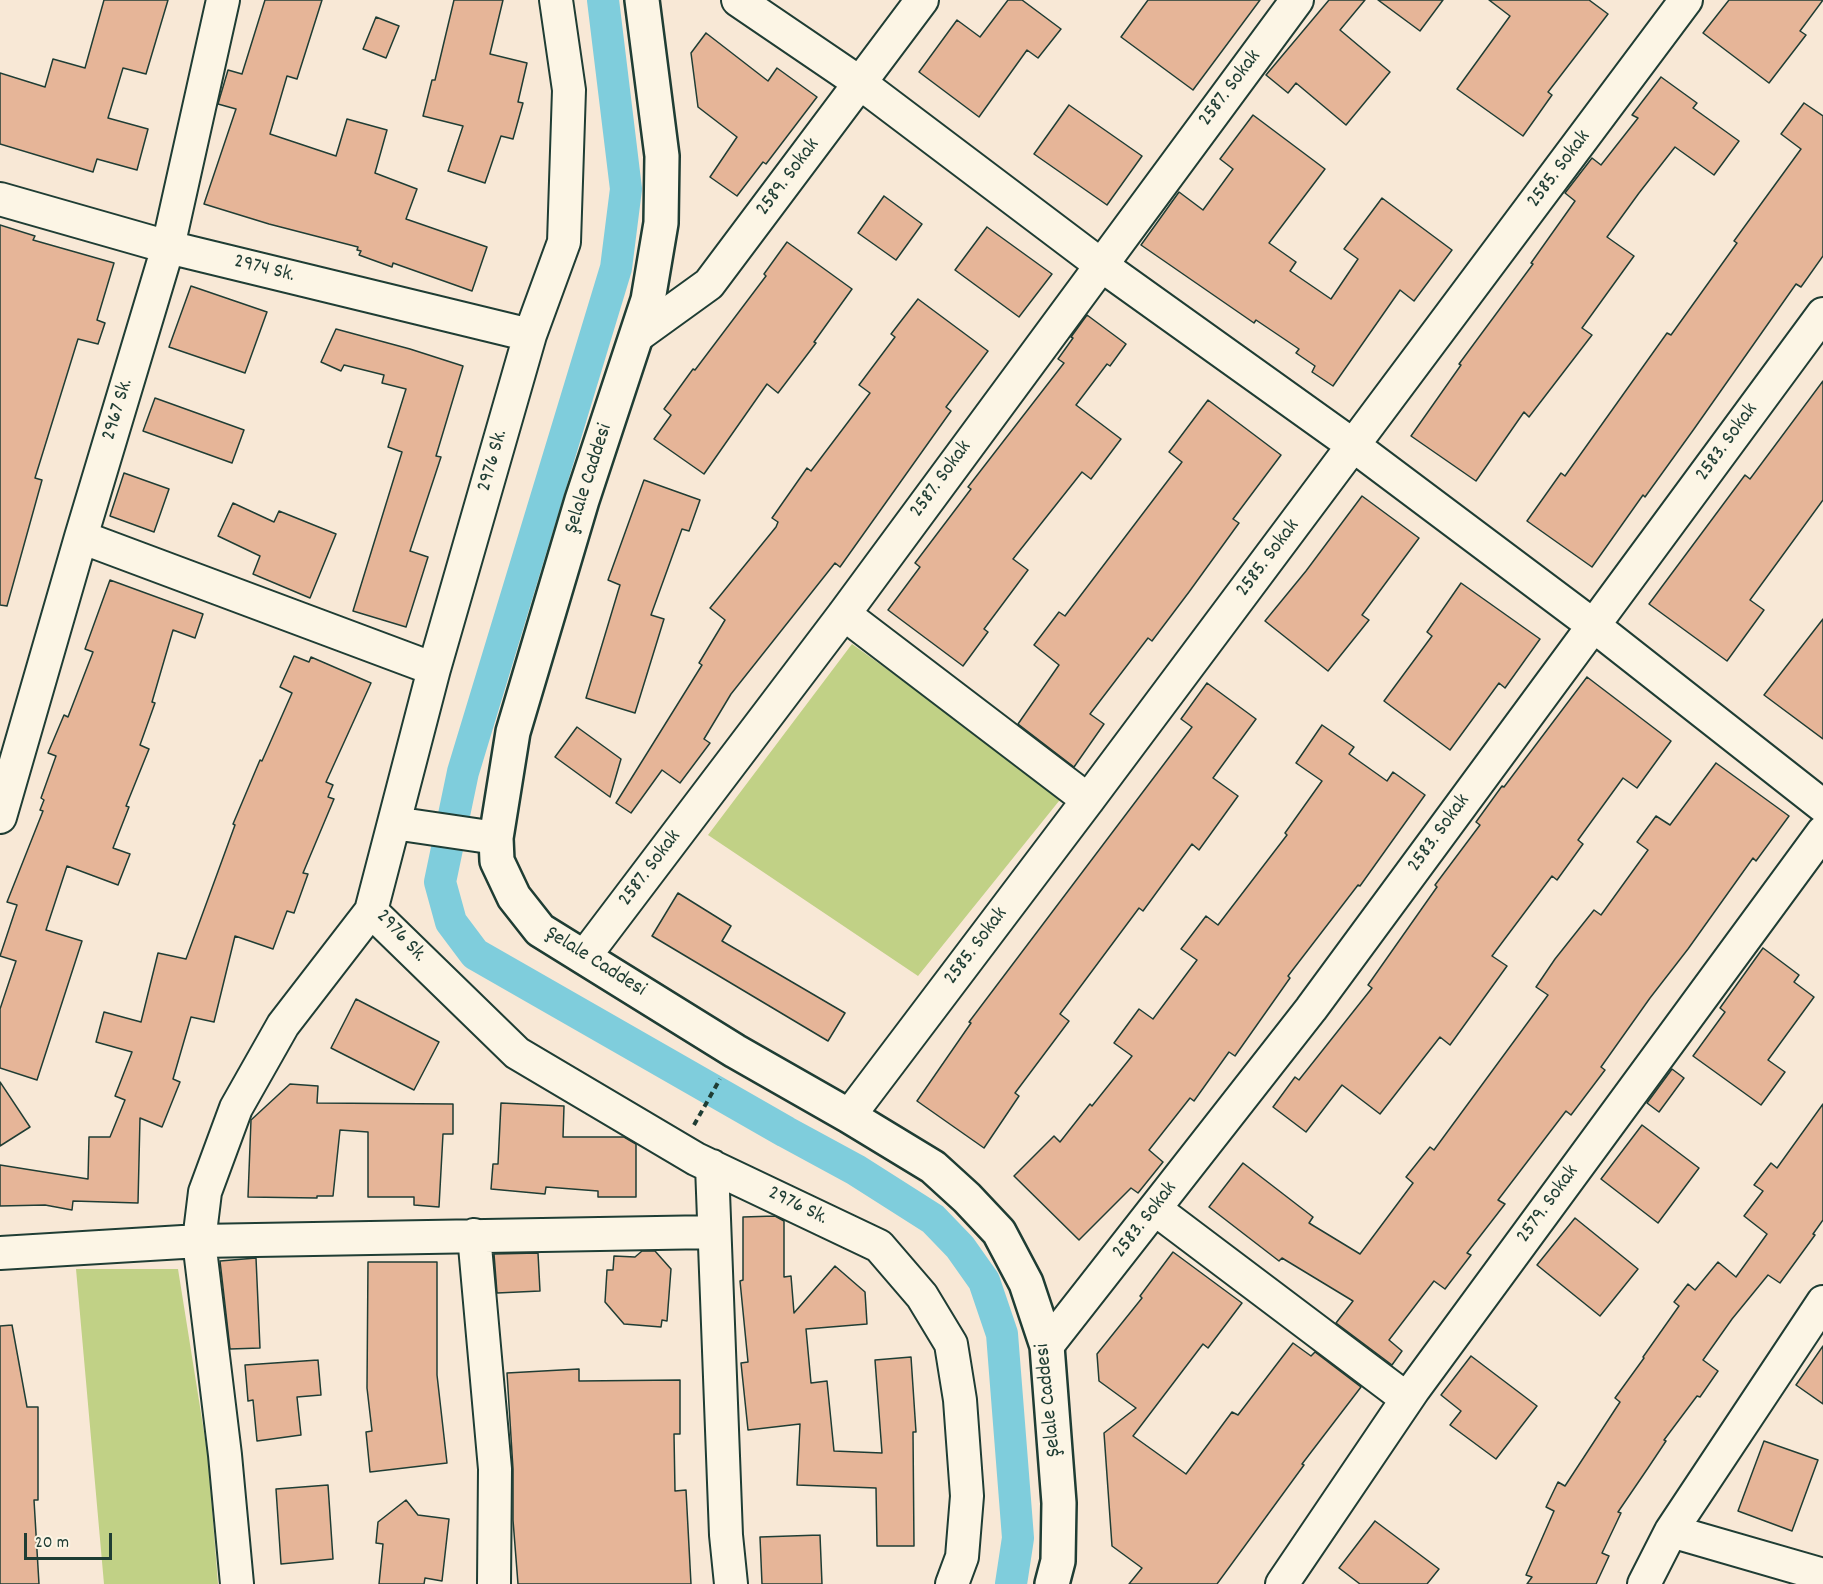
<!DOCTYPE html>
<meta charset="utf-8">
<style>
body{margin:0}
#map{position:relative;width:1823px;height:1584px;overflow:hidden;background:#f8e8d6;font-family:Dekko,sans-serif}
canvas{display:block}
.scale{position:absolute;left:24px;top:1533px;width:88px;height:27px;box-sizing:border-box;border:3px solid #1f3d34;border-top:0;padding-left:8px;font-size:18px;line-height:21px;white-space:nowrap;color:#1f3d34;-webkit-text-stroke:4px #fcf5e5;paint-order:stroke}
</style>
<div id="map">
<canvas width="1823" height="1584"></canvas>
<div class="scale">20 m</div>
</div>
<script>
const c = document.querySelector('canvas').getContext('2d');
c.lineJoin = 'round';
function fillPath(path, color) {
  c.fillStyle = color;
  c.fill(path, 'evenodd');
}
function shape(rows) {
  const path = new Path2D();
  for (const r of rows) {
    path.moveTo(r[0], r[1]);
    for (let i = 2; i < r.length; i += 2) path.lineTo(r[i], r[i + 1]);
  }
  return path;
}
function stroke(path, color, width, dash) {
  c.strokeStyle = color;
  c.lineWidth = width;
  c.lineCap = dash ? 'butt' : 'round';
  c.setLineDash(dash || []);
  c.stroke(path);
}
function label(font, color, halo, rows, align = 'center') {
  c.font = font + ' Dekko,sans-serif';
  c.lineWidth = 4.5;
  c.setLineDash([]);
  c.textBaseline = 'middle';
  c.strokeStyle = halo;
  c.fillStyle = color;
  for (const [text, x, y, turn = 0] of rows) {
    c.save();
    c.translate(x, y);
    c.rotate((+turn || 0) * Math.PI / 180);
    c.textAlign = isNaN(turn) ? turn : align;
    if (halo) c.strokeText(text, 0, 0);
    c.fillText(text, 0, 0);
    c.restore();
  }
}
const green = shape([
 [852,644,1063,796,918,976,708,835],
 [76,1269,178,1269,208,1457,218,1584,104,1584]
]);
const canal = shape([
 [603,0,626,189,616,268,463,772,440,882,451,922,475,954,786,1132,856,1170,933,1219,960,1247,984,1281,1002,1334,1018,1538,1011,1584]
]);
const building = shape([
 [104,0,168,0,146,74,123,68,108,118,148,129,137,170,97,159,93,172,0,144,0,73,45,87,53,59,85,68,104,0],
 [265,0,322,0,297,79,287,76,270,134,336,156,347,119,387,130,375,173,417,189,406,219,487,247,472,291,393,263,392,267,359,255,361,251,357,250,358,247,269,224,204,204,236,109,218,104,228,70,242,74,265,0],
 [454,0,503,0,490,54,527,63,518,102,523,103,513,139,501,136,485,183,448,171,463,126,423,116,432,80,435,80,454,0],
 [1008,0,1022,0,1061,29,1038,58,1027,50,979,117,919,72,957,20,980,37,1008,0],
 [1148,0,1260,0,1193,90,1121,37,1148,0],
 [1329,0,1365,0,1340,30,1390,72,1346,125,1296,83,1288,93,1266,75,1329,0],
 [1378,0,1443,0,1420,31,1378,0],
 [1489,0,1589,0,1608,14,1548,92,1552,95,1523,136,1457,89,1510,16,1489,0],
 [1729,0,1823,0,1800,31,1806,35,1769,83,1703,33,1729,0],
 [376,17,399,26,386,58,363,49,376,17],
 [706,33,768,81,777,68,817,97,766,164,763,162,737,196,710,177,737,137,698,107,691,53,706,33],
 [1661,77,1697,103,1693,108,1739,141,1714,175,1675,147,1639,193,1607,237,1634,256,1582,328,1592,335,1529,417,1524,412,1476,481,1411,436,1461,365,1459,364,1533,264,1531,263,1575,201,1565,193,1592,158,1601,165,1638,118,1632,115,1661,77],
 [1804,103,1823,116,1823,256,1801,287,1796,284,1694,429,1645,497,1643,495,1592,567,1527,521,1561,473,1565,476,1667,333,1671,335,1737,243,1734,241,1801,149,1781,134,1804,103],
 [1069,105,1142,156,1107,205,1034,154,1069,105],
 [1253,115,1325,169,1269,243,1296,262,1290,271,1331,299,1358,259,1344,249,1382,198,1452,250,1414,301,1400,290,1333,386,1312,372,1315,366,1296,353,1299,349,1256,320,1254,323,1141,245,1179,192,1203,210,1233,169,1220,159,1253,115],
 [884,196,922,224,896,260,858,233,884,196],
 [0,225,35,236,33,240,114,263,97,320,105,323,98,344,78,339,35,478,42,480,7,606,0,605,0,225],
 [987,227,1052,274,1019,317,955,270,987,227],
 [787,242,852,289,814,342,816,343,778,393,767,384,704,474,654,439,671,415,664,409,693,369,695,370,766,276,764,274,787,242],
 [191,286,267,312,245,373,169,347,191,286],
 [918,299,988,351,946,407,951,411,840,567,835,563,731,694,704,739,710,743,680,783,662,770,631,813,616,803,702,665,699,663,725,620,710,608,776,527,778,522,772,518,807,468,811,471,870,393,859,385,895,337,891,334,918,299],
 [1087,315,1126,344,1110,366,1107,364,1076,405,1121,439,1091,479,1082,472,1013,559,1028,570,984,629,988,632,963,666,888,610,920,567,915,563,971,489,968,487,1064,363,1058,359,1073,338,1071,337,1087,315],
 [336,329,410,349,463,366,436,456,441,457,410,551,428,557,406,627,353,611,402,452,388,447,406,389,382,383,384,375,344,365,341,371,321,362,336,329],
 [1823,381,1823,500,1750,600,1764,610,1727,661,1649,604,1745,475,1750,479,1823,381],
 [155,398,244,430,232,463,143,431,155,398],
 [1208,400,1281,455,1233,519,1239,523,1189,592,1152,641,1148,638,1090,714,1104,724,1074,767,1018,724,1059,665,1034,645,1059,612,1065,616,1182,462,1169,452,1208,400],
 [124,473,169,489,154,532,110,516,124,473],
 [644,480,700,500,689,531,682,529,651,615,664,619,635,713,586,698,620,585,608,580,644,480],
 [1362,496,1419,538,1362,615,1369,620,1328,671,1265,621,1306,571,1362,496],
 [233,503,274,522,279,511,336,534,310,598,253,574,260,556,218,536,233,503],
 [110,580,203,614,195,638,173,630,152,702,155,703,140,745,149,749,126,806,129,807,113,848,130,854,118,885,67,866,46,930,82,941,37,1080,0,1068,0,1009,16,961,0,956,17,905,7,902,43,811,40,810,44,800,41,798,56,756,48,753,64,715,68,717,93,652,85,649,110,580],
 [1461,583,1540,639,1505,688,1499,683,1450,750,1384,701,1432,636,1427,632,1461,583],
 [1823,619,1823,739,1764,695,1823,619],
 [294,656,309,662,311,657,371,683,326,782,333,785,328,797,334,799,303,873,308,874,294,913,287,911,273,949,235,936,214,1022,191,1017,173,1079,180,1082,162,1127,140,1118,138,1203,73,1201,72,1210,45,1205,0,1206,0,1165,88,1179,89,1137,110,1137,125,1100,115,1096,132,1052,96,1042,104,1012,141,1022,158,953,186,959,235,825,233,824,260,760,262,761,292,693,280,687,294,656],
 [1587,677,1671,741,1637,788,1623,778,1578,840,1583,844,1557,880,1552,876,1492,956,1507,966,1450,1045,1440,1037,1380,1114,1342,1085,1306,1132,1273,1107,1295,1077,1299,1080,1372,988,1368,985,1437,887,1435,885,1480,825,1476,822,1502,786,1504,787,1587,677],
 [1207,683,1256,719,1213,778,1238,796,1199,850,1192,844,1143,911,1139,908,1060,1014,1069,1021,1015,1093,1019,1096,984,1148,917,1101,971,1023,969,1022,1192,727,1181,719,1207,683],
 [1322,725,1354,747,1349,754,1387,781,1393,772,1425,795,1360,886,1358,885,1288,976,1290,978,1235,1056,1229,1052,1194,1101,1190,1098,1149,1150,1163,1162,1138,1193,1131,1188,1079,1240,1014,1176,1054,1136,1060,1142,1090,1104,1092,1106,1132,1056,1114,1043,1139,1009,1153,1019,1197,960,1181,949,1206,916,1218,925,1287,835,1285,833,1322,781,1296,763,1322,725],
 [577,727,621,759,610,797,555,757,577,727],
 [1716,763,1789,816,1756,861,1753,858,1688,949,1650,998,1601,1067,1605,1070,1571,1115,1566,1111,1498,1200,1505,1204,1467,1253,1471,1255,1445,1289,1434,1281,1389,1340,1402,1351,1392,1365,1336,1323,1353,1301,1282,1258,1279,1261,1209,1207,1243,1163,1313,1217,1309,1223,1360,1254,1413,1183,1406,1177,1430,1147,1434,1150,1548,995,1536,987,1555,959,1594,910,1601,915,1648,850,1637,842,1656,816,1670,825,1716,763],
 [678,893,731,926,722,941,845,1013,828,1041,652,936,678,893],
 [1763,948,1799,975,1794,982,1814,997,1768,1060,1785,1072,1761,1105,1693,1056,1725,1012,1720,1008,1763,948],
 [356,999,439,1042,414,1090,331,1048,356,999],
 [1672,1069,1684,1078,1659,1112,1647,1103,1672,1069],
 [0,1082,30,1127,0,1146,0,1082],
 [290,1084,318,1086,317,1103,453,1104,453,1134,443,1134,439,1207,414,1205,414,1197,368,1197,368,1132,340,1130,333,1196,317,1196,317,1198,248,1197,251,1120,290,1084],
 [501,1103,564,1106,563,1137,624,1137,636,1144,636,1197,598,1197,598,1191,546,1187,545,1194,491,1189,493,1164,498,1164,501,1103],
 [1823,1104,1823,1220,1813,1234,1815,1235,1780,1283,1768,1275,1732,1319,1703,1360,1718,1371,1700,1397,1697,1396,1664,1440,1666,1441,1648,1468,1618,1512,1621,1513,1602,1553,1609,1556,1596,1584,1527,1584,1532,1577,1526,1575,1554,1511,1546,1507,1558,1482,1565,1486,1620,1402,1615,1398,1644,1358,1643,1357,1679,1306,1674,1302,1688,1284,1695,1290,1718,1262,1736,1277,1767,1234,1744,1216,1763,1191,1754,1185,1771,1163,1777,1168,1823,1104],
 [1642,1125,1699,1168,1658,1223,1601,1179,1642,1125],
 [775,1216,784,1221,784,1277,791,1276,794,1313,835,1266,865,1292,867,1324,806,1329,811,1383,827,1381,834,1451,882,1453,875,1360,911,1357,916,1432,913,1432,914,1546,877,1546,876,1488,797,1485,800,1424,748,1430,741,1363,748,1362,740,1281,743,1280,743,1217,775,1216],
 [1575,1218,1638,1269,1600,1316,1537,1265,1575,1218],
 [642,1251,655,1251,671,1269,667,1321,662,1320,661,1327,624,1324,605,1302,607,1270,613,1270,614,1256,635,1257,642,1251],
 [1173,1252,1242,1303,1208,1348,1203,1344,1133,1436,1186,1474,1232,1412,1238,1415,1293,1343,1311,1356,1315,1352,1361,1387,1302,1464,1304,1465,1217,1584,1129,1584,1142,1568,1112,1546,1104,1433,1136,1408,1099,1381,1097,1354,1142,1298,1140,1296,1173,1252],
 [538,1253,540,1291,497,1293,494,1254,538,1253],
 [256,1258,260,1348,230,1349,220,1261,256,1258],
 [368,1262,437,1262,437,1375,447,1463,370,1472,366,1432,372,1431,367,1388,368,1262],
 [12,1325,27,1407,38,1407,38,1500,34,1500,39,1584,0,1584,0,1326,12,1325],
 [1823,1346,1823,1404,1796,1385,1823,1346],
 [1471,1356,1537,1406,1496,1459,1450,1425,1461,1411,1441,1395,1471,1356],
 [318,1360,321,1395,297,1397,301,1435,257,1441,253,1400,248,1401,245,1365,318,1360],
 [579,1369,579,1381,680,1380,680,1434,674,1434,675,1491,686,1490,691,1584,518,1584,513,1520,513,1469,507,1373,579,1369],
 [1764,1441,1818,1460,1792,1531,1738,1511,1764,1441],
 [328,1485,333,1559,281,1564,276,1489,328,1485],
 [406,1500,418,1515,449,1519,442,1581,425,1578,424,1584,379,1584,383,1544,376,1543,378,1522,406,1500],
 [1375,1521,1439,1569,1427,1584,1360,1584,1339,1568,1375,1521],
 [820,1535,822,1584,762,1584,760,1537,820,1535]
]);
const path = shape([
 [694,1125,720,1079]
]);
const street = shape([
 [556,0,569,90,564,242,530,335,434,669,371,911,517,1053,696,1159,879,1246,922,1296,951,1344,960,1400,967,1496,962,1557,952,1584],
 [738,0,860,83,1101,265,1354,446,1594,626,1823,806],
 [0,199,168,247,530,335],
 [637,336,709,284,922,0],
 [81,537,434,669],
 [844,614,1088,800],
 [0,817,81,537,168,247,223,0],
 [394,823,496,838],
 [584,957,844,614,1297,0],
 [849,1116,1088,800,1686,0],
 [712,1166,726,1535,731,1584],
 [1155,1209,1407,1399],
 [474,1235,495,1469,494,1584],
 [0,1253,199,1241,714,1232],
 [1047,1346,1311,1009,1823,314],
 [1671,1531,1823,1575],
 [237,1584,225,1455,199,1241,205,1192,236,1108,283,1025,371,911],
 [1282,1584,1414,1389,1823,832],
 [1644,1584,1671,1531,1823,1302]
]);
const secondary = shape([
 [642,0,662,156,661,223,648,300,582,500,513,732,496,838,497,861,514,897,540,930,735,1051,849,1116,933,1167,967,1198,999,1232,1026,1283,1047,1346,1059,1503,1058,1561,1052,1584]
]);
const streetNames = [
 ["2587. Sokak",1231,89,-53],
 ["2585. Sokak",1560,170,-53],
 ["2589. Sokak",789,178,-53],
 ["2974 Sk.",264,270,14],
 ["2967 Sk.",119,410,-73],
 ["2583. Sokak",1728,443,-54],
 ["2976 Sk.",494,461,-74],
 ["Şelale Caddesi",590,479,-72],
 ["2587. Sokak",942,480,-54],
 ["2585. Sokak",1269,559,-53],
 ["2583. Sokak",1440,834,-54],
 ["2587. Sokak",651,869,-53],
 ["2976 Sk.",400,937,47],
 ["2585. Sokak",977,947,-53],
 ["Şelale Caddesi",595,963,32],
 ["2579. Sokak",1549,1205,-54],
 ["2976 Sk.",797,1207,26],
 ["2583. Sokak",1146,1221,-52],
 ["Şelale Caddesi",1050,1400,-96]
];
fillPath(green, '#c1d186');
stroke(canal, '#7fcddc', 32);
fillPath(building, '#e6b598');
stroke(building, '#1f3d34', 1.5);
stroke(street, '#1f3d34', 36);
stroke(secondary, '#1f3d34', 38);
stroke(path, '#1f3d34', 4, [6, 4.5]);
stroke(street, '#fcf5e5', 32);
stroke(secondary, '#fcf5e5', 33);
label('21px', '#1f3d34', '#fcf5e5', streetNames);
</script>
